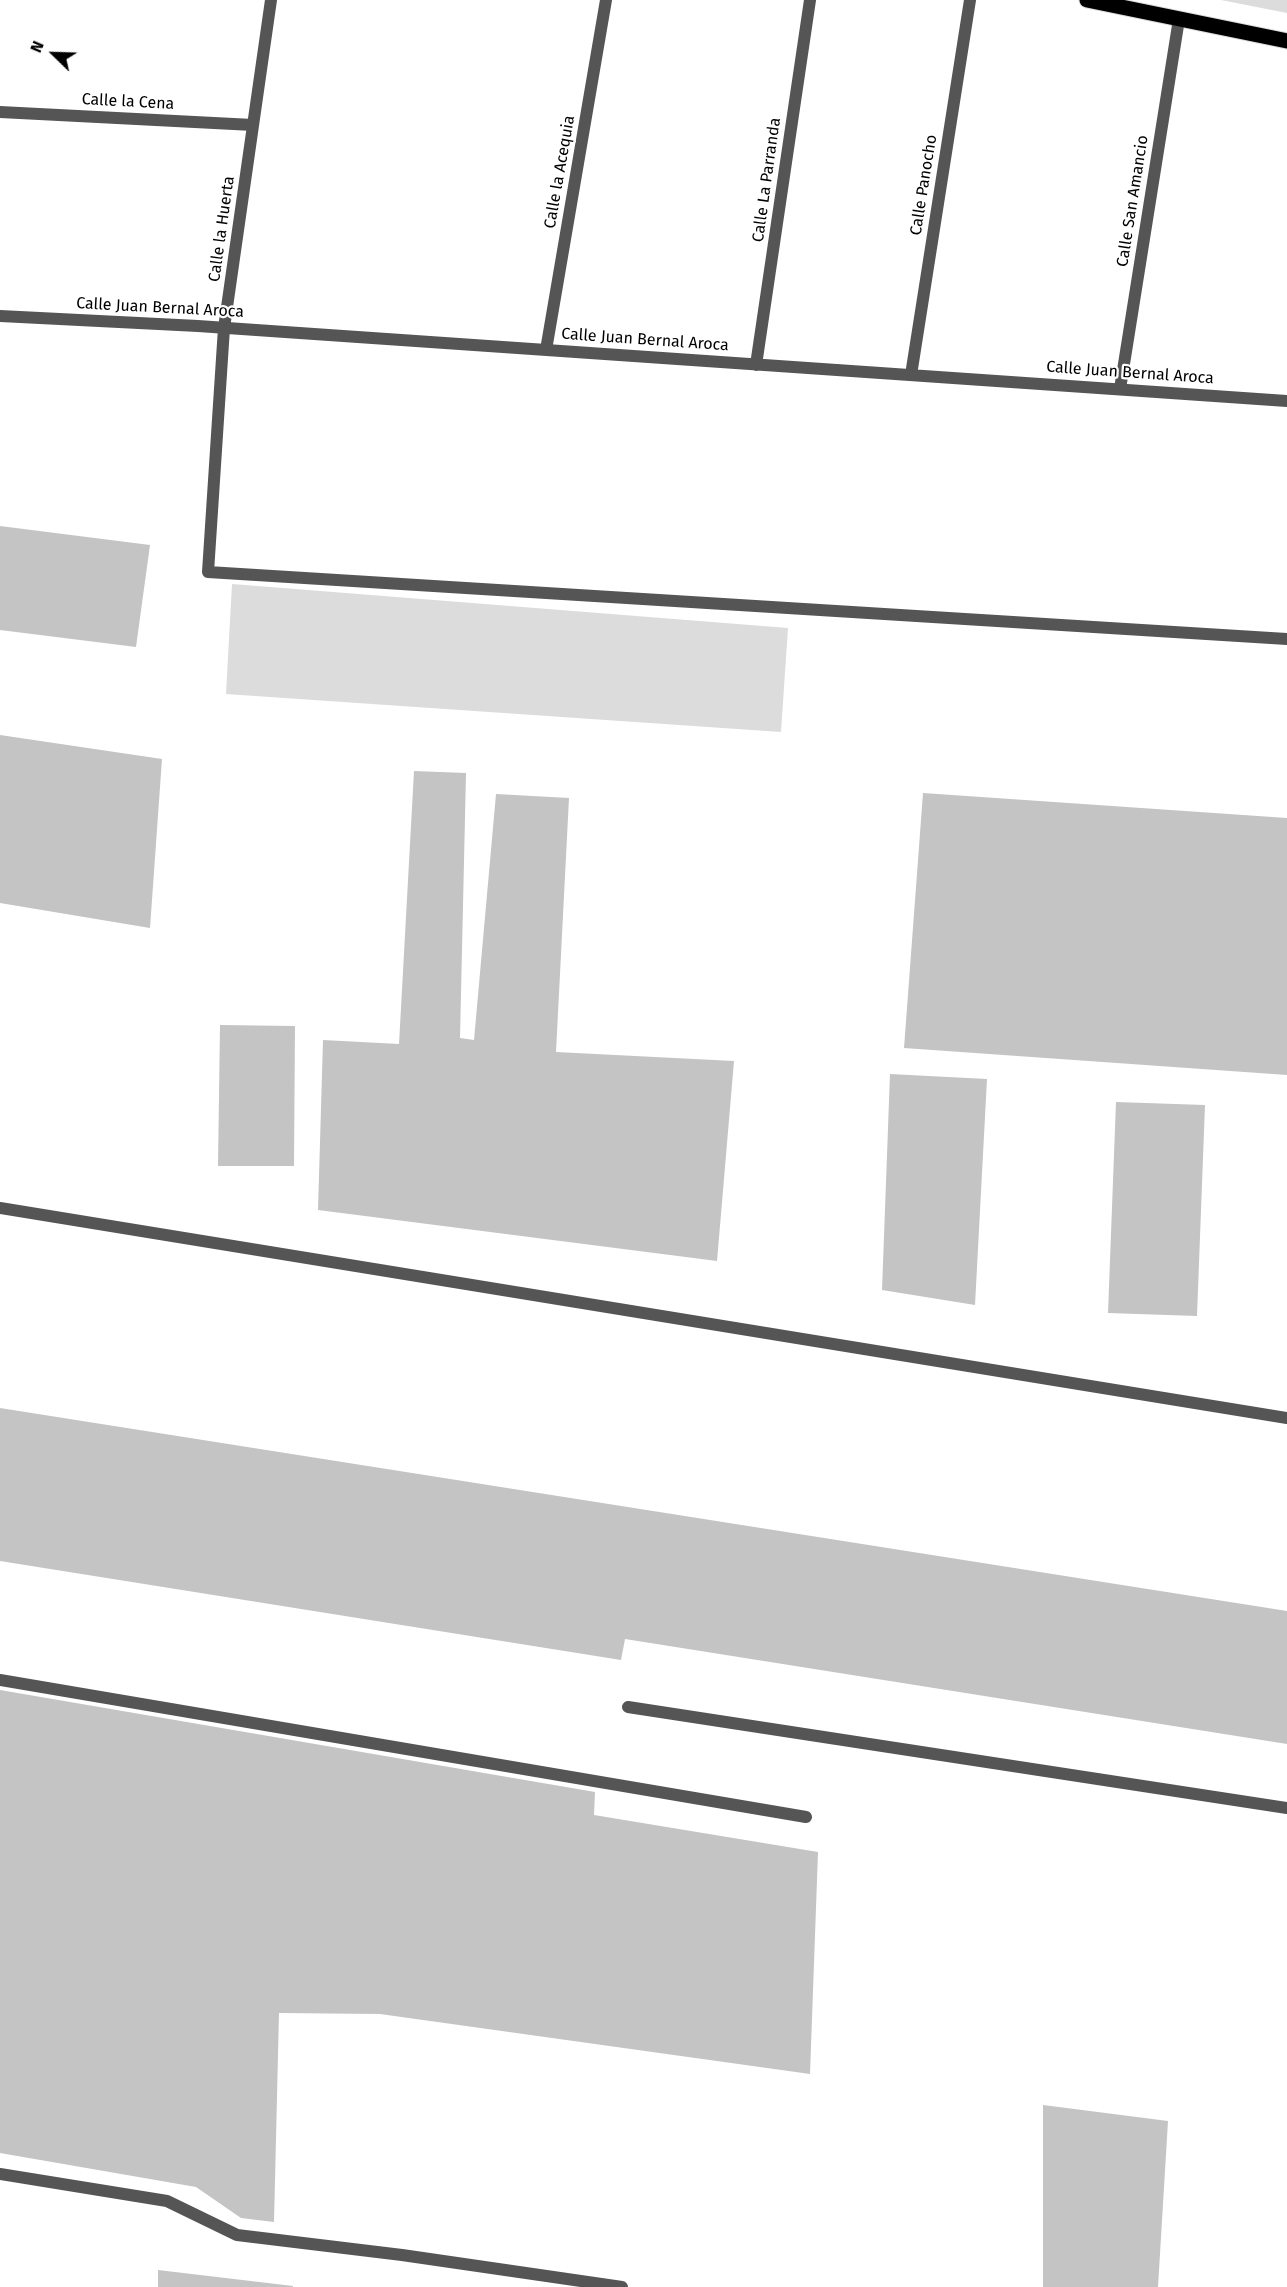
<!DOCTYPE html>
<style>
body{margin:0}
#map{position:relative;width:1287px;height:2287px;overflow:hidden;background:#fff;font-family:"Fira Sans",sans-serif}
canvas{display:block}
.north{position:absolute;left:24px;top:24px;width:60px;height:60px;-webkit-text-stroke:4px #fff;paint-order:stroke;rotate:293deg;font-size:16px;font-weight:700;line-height:24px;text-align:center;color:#000}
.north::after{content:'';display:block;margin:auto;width:21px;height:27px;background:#000;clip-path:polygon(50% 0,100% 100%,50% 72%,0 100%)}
</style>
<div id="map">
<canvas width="1287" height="2287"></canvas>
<div class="north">N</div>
</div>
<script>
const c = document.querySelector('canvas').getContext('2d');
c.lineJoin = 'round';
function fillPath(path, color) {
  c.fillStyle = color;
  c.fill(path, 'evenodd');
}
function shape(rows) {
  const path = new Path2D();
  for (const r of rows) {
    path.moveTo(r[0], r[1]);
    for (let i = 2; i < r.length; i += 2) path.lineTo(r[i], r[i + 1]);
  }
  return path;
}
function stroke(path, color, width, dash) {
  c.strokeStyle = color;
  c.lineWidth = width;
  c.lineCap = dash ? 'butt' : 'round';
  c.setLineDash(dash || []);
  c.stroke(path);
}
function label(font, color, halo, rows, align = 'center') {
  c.font = font + ' "Fira Sans",sans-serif';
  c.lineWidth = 4.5;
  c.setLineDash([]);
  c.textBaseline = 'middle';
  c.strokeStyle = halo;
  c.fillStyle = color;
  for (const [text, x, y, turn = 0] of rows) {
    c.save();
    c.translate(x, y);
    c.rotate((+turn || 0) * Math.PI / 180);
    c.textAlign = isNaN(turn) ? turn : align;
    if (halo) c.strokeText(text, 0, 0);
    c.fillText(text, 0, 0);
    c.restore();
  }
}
const green = shape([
 [1221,0,1287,0,1287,13],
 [232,584,788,628,781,732,226,694]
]);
const building = shape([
 [0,526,150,545,136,647,0,630],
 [0,735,162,759,150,928,0,903],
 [414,771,466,773,460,1038,474,1040,496,794,569,798,556,1052,734,1061,717,1261,318,1210,323,1040,399,1044],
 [923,793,1287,818,1287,1075,904,1048],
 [220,1025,295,1026,294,1166,218,1166],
 [890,1074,987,1079,975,1305,882,1290],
 [1116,1102,1205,1105,1197,1316,1108,1313],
 [0,1408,1287,1611,1287,1744,625,1639,621,1660,0,1561],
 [0,1690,595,1792,594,1815,818,1852,810,2074,380,2014,279,2013,274,2222,241,2218,196,2187,0,2153],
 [1043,2105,1168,2121,1158,2287,1043,2287],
 [158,2270,293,2286,293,2287,158,2287]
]);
const street = shape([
 [271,0,224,328,208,572,1287,639],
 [0,112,253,125],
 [0,316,198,326,1287,401],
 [546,350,606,0],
 [756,365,810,0],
 [911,375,970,0],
 [1120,389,1179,19],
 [0,1208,1287,1418],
 [0,1680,806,1817],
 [628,1707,1287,1808],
 [0,2174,167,2201,237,2235,402,2255,622,2287]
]);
const primary = shape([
 [1087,0,1287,41]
]);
const streetNames = [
 ["Calle la Cena",128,102,3],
 ["Calle la Acequia",560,172,-80],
 ["Calle La Parranda",767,180,-82],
 ["Calle Panocho",924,185,-81],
 ["Calle San Amancio",1133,201,-81],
 ["Calle la Huerta",222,229,-82],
 ["Calle Juan Bernal Aroca",160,308,3],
 ["Calle Juan Bernal Aroca",645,340,4],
 ["Calle Juan Bernal Aroca",1130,373,4]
];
fillPath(green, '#dcdcdc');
fillPath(building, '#c4c4c4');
stroke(primary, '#dbdbdb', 17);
stroke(street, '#555', 12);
stroke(primary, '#000', 15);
label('16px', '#000', '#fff', streetNames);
</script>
